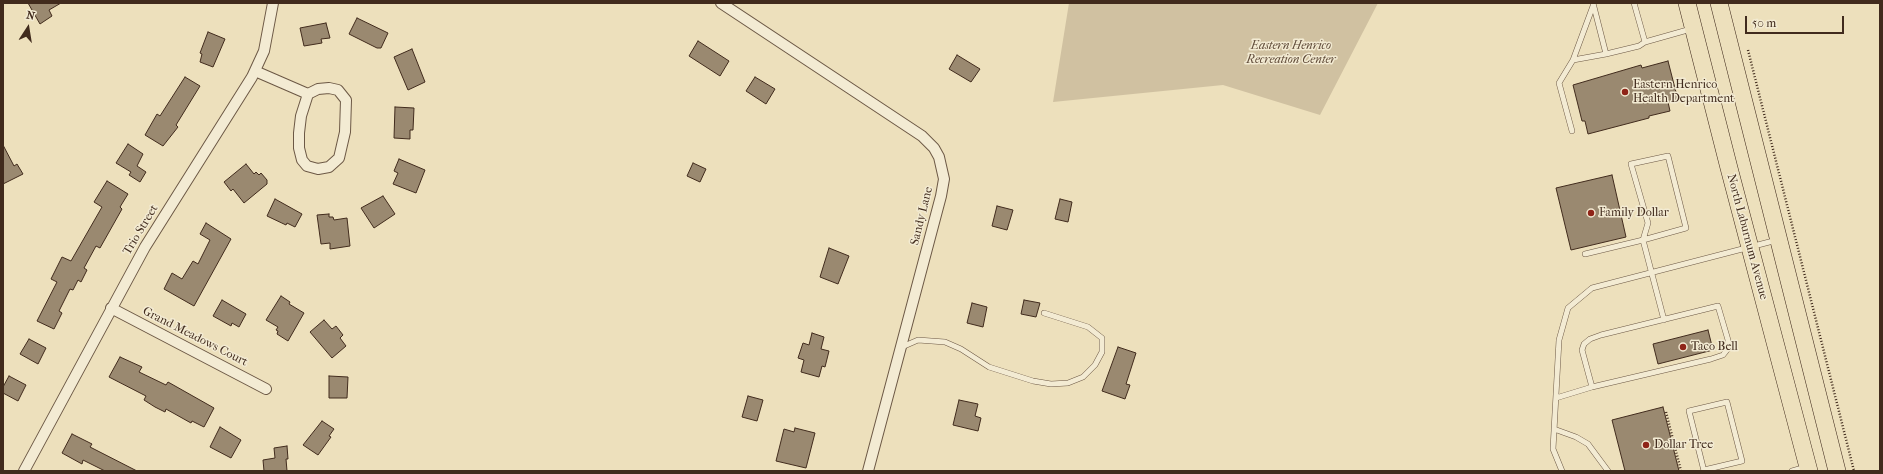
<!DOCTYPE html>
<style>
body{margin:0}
#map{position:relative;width:1883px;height:474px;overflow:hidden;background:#ede0bc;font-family:"IM FELL French Canon",serif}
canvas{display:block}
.frame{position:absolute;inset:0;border:4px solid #412b1d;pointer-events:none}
.north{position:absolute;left:8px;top:8px;width:40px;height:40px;-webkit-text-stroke:3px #f3ebd3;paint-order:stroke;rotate:12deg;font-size:11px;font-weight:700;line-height:16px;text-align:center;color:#412b1d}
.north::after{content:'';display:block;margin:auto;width:14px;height:18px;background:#412b1d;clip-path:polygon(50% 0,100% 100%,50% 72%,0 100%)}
.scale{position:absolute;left:1745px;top:16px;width:99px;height:18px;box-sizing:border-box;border:2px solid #412b1d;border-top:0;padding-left:5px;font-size:12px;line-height:14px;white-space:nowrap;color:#412b1d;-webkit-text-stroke:3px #f3ebd3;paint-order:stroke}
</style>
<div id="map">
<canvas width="1883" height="474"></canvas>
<div class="frame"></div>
<div class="north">N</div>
<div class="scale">50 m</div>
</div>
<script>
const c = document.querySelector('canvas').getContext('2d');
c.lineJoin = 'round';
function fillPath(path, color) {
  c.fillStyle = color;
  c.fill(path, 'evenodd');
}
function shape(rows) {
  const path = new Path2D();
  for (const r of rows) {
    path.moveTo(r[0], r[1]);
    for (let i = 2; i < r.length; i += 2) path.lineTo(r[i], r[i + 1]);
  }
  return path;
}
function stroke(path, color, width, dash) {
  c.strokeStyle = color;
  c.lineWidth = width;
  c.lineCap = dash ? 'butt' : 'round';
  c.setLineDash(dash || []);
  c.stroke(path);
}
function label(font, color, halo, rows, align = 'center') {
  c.font = font + ' "IM FELL French Canon",serif';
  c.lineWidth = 3;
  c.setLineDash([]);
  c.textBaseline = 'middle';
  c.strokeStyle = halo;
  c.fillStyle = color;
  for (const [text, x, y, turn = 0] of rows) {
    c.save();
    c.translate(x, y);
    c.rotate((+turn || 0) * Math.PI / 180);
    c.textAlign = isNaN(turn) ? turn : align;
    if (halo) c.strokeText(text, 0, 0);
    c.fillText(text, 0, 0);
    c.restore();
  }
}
const green = shape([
 [1069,3,1378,3,1320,115,1223,85,1053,102]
]);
const building = shape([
 [28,3,61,3,49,10,52,16,40,24,28,3],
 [357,18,388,33,381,48,377,48,349,34,357,18],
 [326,23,330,38,321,39,322,43,304,46,300,28,326,23],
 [208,32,225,39,213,67,200,62,202,54,200,53,208,32],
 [698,41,729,61,720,76,689,56,698,41],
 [412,49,425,82,408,90,394,57,412,49],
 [957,55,980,69,971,82,949,69,957,55],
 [1668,61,1678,100,1668,102,1670,111,1649,116,1649,118,1588,134,1585,121,1582,121,1573,85,1641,65,1642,68,1668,61],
 [185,77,200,86,176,125,178,127,163,146,145,135,157,114,160,116,185,77],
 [755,77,775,89,766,104,746,91,755,77],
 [395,107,414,108,413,130,410,130,410,139,394,138,395,107],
 [128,144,143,154,137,166,146,172,140,182,129,175,131,172,116,163,128,144],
 [3,145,14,166,17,164,23,174,3,184,3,145],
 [399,159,425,170,416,193,393,184,398,173,394,171,399,159],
 [693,163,706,169,700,182,687,176,693,163],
 [246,164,254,174,256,172,259,175,261,173,267,180,267,184,244,203,233,189,231,191,224,182,246,164],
 [1612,175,1626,237,1571,250,1556,188,1612,175],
 [107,181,128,194,120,207,122,209,100,248,96,246,84,268,87,270,81,282,78,280,73,290,70,289,59,311,62,313,54,329,37,321,57,282,51,279,62,257,71,261,102,207,94,202,107,181],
 [383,196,395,214,374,228,361,208,383,196],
 [275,199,302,214,295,227,287,223,286,225,267,216,275,199],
 [1060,199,1072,202,1068,222,1055,219,1060,199],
 [997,206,1013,210,1007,230,992,226,997,206],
 [329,214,329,217,333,217,334,220,347,218,350,246,330,249,330,243,321,244,317,215,329,214],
 [206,223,231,239,194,306,164,289,172,273,182,279,193,261,198,264,210,240,200,234,206,223],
 [829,248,849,256,838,284,820,277,829,248],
 [281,296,290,302,289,304,304,313,288,341,277,334,278,331,276,330,278,327,266,320,281,296],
 [222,300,246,314,239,327,232,323,231,326,213,316,222,300],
 [1024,300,1040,303,1036,317,1021,314,1024,300],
 [972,303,987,307,983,327,967,323,972,303],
 [324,320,332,329,336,326,343,335,340,338,346,346,332,358,310,332,324,320],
 [1708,330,1713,350,1658,364,1653,344,1708,330],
 [812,333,824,337,821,349,829,351,825,367,822,366,819,377,801,372,804,360,798,358,803,343,809,345,812,333],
 [29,339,46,348,38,364,20,354,29,339],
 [1118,347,1136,353,1126,384,1130,385,1125,399,1102,391,1118,347],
 [120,357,142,367,139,372,166,385,168,382,214,408,204,427,192,421,191,423,166,409,165,412,155,407,144,400,146,396,109,377,120,357],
 [9,376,26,385,18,401,3,393,3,387,9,376],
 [329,376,348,377,347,398,329,398,329,376],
 [748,396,763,400,757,421,742,417,748,396],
 [959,400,978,404,975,416,981,418,978,431,953,425,959,400],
 [1663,407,1679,471,1625,471,1612,420,1663,407],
 [322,421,334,429,329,436,331,437,318,455,303,445,322,421],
 [220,427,241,440,231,458,210,447,220,427],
 [795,428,815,433,806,468,776,461,784,429,794,432,795,428],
 [72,434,92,444,90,447,137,471,105,471,83,460,82,464,62,453,72,434],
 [287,446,288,459,286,459,287,471,264,471,263,460,275,458,274,448,287,446]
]);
const path = shape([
 [1748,50,1854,471],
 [1666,412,1681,471]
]);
const service = shape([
 [1593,3,1606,54,1639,46,1645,42,1691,29],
 [1634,3,1645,42],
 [1573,60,1606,54],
 [1572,131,1559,83,1573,60,1593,6],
 [1585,254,1643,240,1648,223,1631,164,1668,156,1686,228,1643,240,1664,320],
 [902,347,918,340,945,342,961,349,989,367,1033,381,1051,384,1068,383,1083,377,1095,365,1102,352,1102,338,1088,327,1044,313],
 [1556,398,1592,387,1711,359,1723,355,1727,350,1728,340,1718,306,1601,335,1590,339,1584,344,1582,350,1592,387],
 [1554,429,1576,437,1588,444,1608,471],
 [1704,470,1742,461,1727,402,1689,411,1704,471],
 [1562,471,1553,449,1559,340,1568,308,1592,288,1777,240],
 [1792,471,1806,467]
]);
const minor = shape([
 [721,3,922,136,934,148,939,157,944,179,941,196,868,471],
 [255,71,308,94,318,89,329,88,338,90,346,100,345,132,339,158,329,167,318,169,307,166,302,160,299,148,299,133,301,116,308,94],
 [111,308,266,389],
 [24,471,145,247,252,77,264,51,273,3]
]);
const primary = shape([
 [1687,3,1729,168,1809,471],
 [1719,3,1837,471]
]);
const markers = [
 [1625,92,4,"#8f2418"],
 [1591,213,4,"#8f2418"],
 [1683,347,4,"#8f2418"],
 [1646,445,4,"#8f2418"]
];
const parkNames = [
 ["Eastern Henrico",1291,46],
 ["Recreation Center",1291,60]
];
const poiNames = [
 ["Eastern Henrico",1633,85],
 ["Health Department",1633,99],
 ["Family Dollar",1599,213],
 ["Taco Bell",1691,347],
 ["Dollar Tree",1654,445]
];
const streetNames = [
 ["Sandy Lane",922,216,-76],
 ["Trio Street",141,230,-59],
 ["North Laburnum Avenue",1747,237,75],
 ["Grand Meadows Court",195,337,27]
];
fillPath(green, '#d0c1a1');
fillPath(building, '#9a8970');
stroke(building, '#412b1d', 1);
stroke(service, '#6c5845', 6);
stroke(minor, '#6c5845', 12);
stroke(primary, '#412b1d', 18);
stroke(path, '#412b1d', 2.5, [1, 2]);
stroke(service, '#f3ebd3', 5);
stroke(minor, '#f3ebd3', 10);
stroke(primary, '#ede0bc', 17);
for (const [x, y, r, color] of markers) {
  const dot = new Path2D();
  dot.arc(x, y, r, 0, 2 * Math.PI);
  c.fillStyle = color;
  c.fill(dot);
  stroke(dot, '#f3ebd3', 1.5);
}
label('italic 12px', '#5e4937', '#f3ebd3', parkNames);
label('12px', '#412b1d', '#f3ebd3', poiNames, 'left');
label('12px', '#412b1d', '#f3ebd3', streetNames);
</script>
